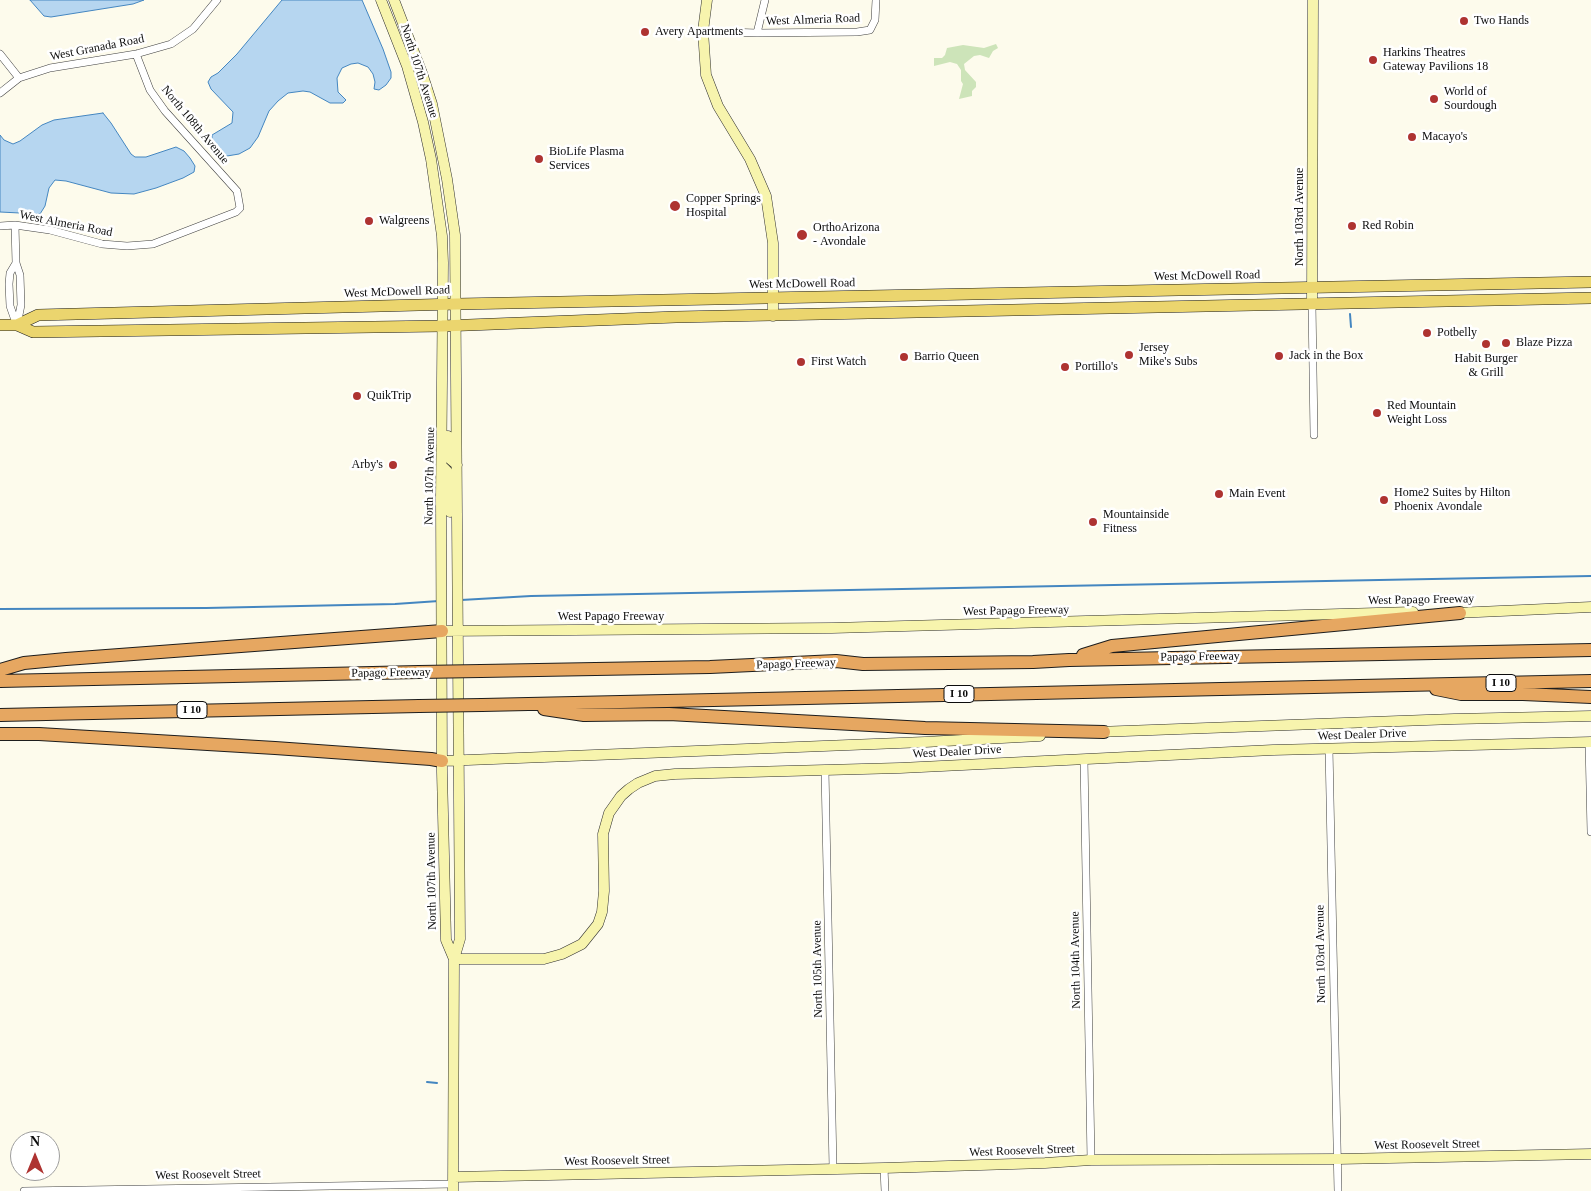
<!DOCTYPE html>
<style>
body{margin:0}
#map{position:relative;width:1591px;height:1191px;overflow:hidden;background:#fdfbec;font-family:"Times New Roman",serif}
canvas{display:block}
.north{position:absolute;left:10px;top:1131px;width:50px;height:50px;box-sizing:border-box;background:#fff;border:1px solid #9e9e9e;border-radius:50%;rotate:0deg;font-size:14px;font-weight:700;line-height:20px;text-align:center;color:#0c0c0c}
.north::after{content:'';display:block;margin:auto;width:18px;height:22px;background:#ae3331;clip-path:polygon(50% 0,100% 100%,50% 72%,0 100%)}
</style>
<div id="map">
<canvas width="1591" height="1191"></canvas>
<div class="north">N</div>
</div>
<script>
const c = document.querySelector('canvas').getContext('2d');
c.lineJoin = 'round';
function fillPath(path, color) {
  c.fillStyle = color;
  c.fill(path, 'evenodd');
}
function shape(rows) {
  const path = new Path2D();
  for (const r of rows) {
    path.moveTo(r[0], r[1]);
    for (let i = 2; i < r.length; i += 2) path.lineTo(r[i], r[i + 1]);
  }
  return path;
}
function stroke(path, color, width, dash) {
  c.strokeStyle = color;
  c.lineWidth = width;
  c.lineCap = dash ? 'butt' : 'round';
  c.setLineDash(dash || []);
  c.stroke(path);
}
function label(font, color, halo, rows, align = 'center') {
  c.font = font + ' "Times New Roman",serif';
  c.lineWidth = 5;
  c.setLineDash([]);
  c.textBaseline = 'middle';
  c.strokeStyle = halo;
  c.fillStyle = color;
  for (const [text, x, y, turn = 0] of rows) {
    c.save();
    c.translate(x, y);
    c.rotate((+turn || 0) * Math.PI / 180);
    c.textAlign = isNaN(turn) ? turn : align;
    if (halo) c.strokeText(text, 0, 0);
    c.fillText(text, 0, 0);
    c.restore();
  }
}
const green = shape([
 [996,44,998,48,993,51,989,58,980,55,974,56,964,64,965,70,976,82,976,87,972,91,972,96,959,99,963,84,961,81,961,70,957,64,950,62,934,66,934,58,942,58,945,55,947,48,963,45,984,48]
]);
const water = shape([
 [30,0,144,0,133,4,51,17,44,16,30,0],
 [282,0,362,0,383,49,391,72,391,78,386,85,379,90,374,89,375,82,373,74,368,67,358,63,351,64,342,68,337,78,338,92,346,100,343,103,330,103,310,92,303,91,288,93,278,101,269,111,258,137,250,148,239,154,227,156,220,154,215,147,212,141,212,135,232,123,233,112,211,89,208,82,211,77,218,73,237,54,282,0],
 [103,113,111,123,131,154,135,157,146,157,176,147,184,151,190,158,195,166,194,172,183,178,156,188,134,194,111,193,66,181,55,180,49,188,45,206,40,214,0,212,0,135,4,140,13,144,20,141,42,125,54,120,103,113]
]);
const stream = shape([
 [1350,314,1351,327],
 [461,600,531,596,1591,576],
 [0,609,206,608,395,604,439,601],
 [427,1082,437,1083]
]);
const street = shape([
 [727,32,757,33,857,32,870,30,875,20,876,0],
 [757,33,765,0],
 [0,54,19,78],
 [0,93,19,78,50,68,136,54,171,44,193,29,217,0],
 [15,225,16,263,20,275,21,305,17,325],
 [0,226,15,225,50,230,102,244,127,246,153,244,236,212,240,208,237,191,165,111,150,90,136,54],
 [16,263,10,273,9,284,10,306,16,323],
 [1312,304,1314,435],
 [1589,742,1591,832],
 [1329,748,1338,1191],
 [1084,759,1091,1160],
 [825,770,833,1168],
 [884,1168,885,1191],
 [24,1191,453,1184]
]);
const secondary = shape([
 [381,0,407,66,423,122,431,159,442,236,443,263,441,498,442,772,446,940,454,959],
 [394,0,422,73,432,104,447,179,455,235,460,939,454,959,453,1191],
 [707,0,703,31,706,75,718,106,750,159,766,196,773,243,773,316],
 [1312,304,1313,0],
 [448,436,450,459,457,465],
 [442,466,447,471,448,476,450,512],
 [1455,613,1591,607],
 [442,631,832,628,1413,612],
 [1097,732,1454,719,1591,716],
 [442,761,925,742,1040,736],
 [454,959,544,959,562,954,582,944,598,924,602,912,604,891,603,834,609,813,621,796,629,789,638,783,655,776,675,774,900,768,1273,750,1591,742],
 [453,1177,884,1168,1045,1163,1091,1160,1338,1159,1591,1154]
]);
const primary = shape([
 [0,325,17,325,38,315,457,304,1591,282],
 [17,325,33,332,442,326,676,317,1591,298]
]);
const highway = shape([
 [1083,655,1112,646,1460,613],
 [0,670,24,663,66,659,442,631],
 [481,671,710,667,836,661,863,664,1033,662,1069,660,1591,650],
 [0,681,419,672],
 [1436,689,1461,694,1523,694,1591,697],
 [482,705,1591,681],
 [544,709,584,715,669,714,925,728,1104,732],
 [0,715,419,706],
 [0,734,39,734,275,748,431,759,442,761]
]);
const highwayBridge = shape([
 [419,672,481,671],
 [419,706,482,705]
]);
const markers = [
 [1464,21,5,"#ae3331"],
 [645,32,5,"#ae3331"],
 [1373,60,5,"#ae3331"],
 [1434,99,5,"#ae3331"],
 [1412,137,5,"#ae3331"],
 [539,159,5,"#ae3331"],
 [675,206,6,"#ae3331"],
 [369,221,5,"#ae3331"],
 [1352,226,5,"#ae3331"],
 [802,235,6,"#ae3331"],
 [1427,333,5,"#ae3331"],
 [1506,343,5,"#ae3331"],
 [1486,344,5,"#ae3331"],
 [1129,355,5,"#ae3331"],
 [1279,356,5,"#ae3331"],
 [904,357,5,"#ae3331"],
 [801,362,5,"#ae3331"],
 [1065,367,5,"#ae3331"],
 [357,396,5,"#ae3331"],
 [1377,413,5,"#ae3331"],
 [393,465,5,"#ae3331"],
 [1219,494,5,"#ae3331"],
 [1384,500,5,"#ae3331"],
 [1093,522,5,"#ae3331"]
];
const shields = [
 [1501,683,30],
 [959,694,30],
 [192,710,30]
];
const shieldNames = [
 ["I 10",1501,683],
 ["I 10",959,694],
 ["I 10",192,710]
];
const streetNames = [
 ["West Almeria Road",813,20,-2],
 ["West Granada Road",97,48,-11],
 ["North 107th Avenue",419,71,72],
 ["North 108th Avenue",195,125,50],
 ["North 103rd Avenue",1300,217,-90],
 ["West Almeria Road",66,224,11],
 ["West McDowell Road",1207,276,-1],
 ["West McDowell Road",802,284,-1],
 ["West McDowell Road",397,292,-2],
 ["North 107th Avenue",430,476,-89],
 ["West Papago Freeway",1421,600,-1],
 ["West Papago Freeway",1016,611,-1],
 ["West Papago Freeway",611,617],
 ["Papago Freeway",1200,657,-1],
 ["Papago Freeway",796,664,-2],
 ["Papago Freeway",391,673,-1],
 ["West Dealer Drive",1362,735,-2],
 ["West Dealer Drive",957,752,-3],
 ["North 107th Avenue",432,881,-91],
 ["North 103rd Avenue",1321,954,-91],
 ["North 104th Avenue",1076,960,-91],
 ["North 105th Avenue",818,969,-91],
 ["West Roosevelt Street",1427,1145,-1],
 ["West Roosevelt Street",1022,1151,-2],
 ["West Roosevelt Street",617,1161,-1],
 ["West Roosevelt Street",208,1175,-1]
];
const poiNames = [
 ["Two Hands",1474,21],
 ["Avery Apartments",655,32],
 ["Harkins Theatres",1383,53],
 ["Gateway Pavilions 18",1383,67],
 ["World of",1444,92],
 ["Sourdough",1444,106],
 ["Macayo's",1422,137],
 ["BioLife Plasma",549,152],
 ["Services",549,166],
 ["Copper Springs",686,199],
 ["Hospital",686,213],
 ["Walgreens",379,221],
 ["Red Robin",1362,226],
 ["OrthoArizona",813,228],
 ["- Avondale",813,242],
 ["Potbelly",1437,333],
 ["Blaze Pizza",1516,343],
 ["Jersey",1139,348],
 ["Mike's Subs",1139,362],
 ["Jack in the Box",1289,356],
 ["Barrio Queen",914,357],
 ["Habit Burger",1486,359,"center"],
 ["& Grill",1486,373,"center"],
 ["First Watch",811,362],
 ["Portillo's",1075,367],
 ["QuikTrip",367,396],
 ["Red Mountain",1387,406],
 ["Weight Loss",1387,420],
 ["Arby's",383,465,"right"],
 ["Home2 Suites by Hilton",1394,493],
 ["Phoenix Avondale",1394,507],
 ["Main Event",1229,494],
 ["Mountainside",1103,515],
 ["Fitness",1103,529]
];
fillPath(green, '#cde4b9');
fillPath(water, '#b6d6f0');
stroke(water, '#4486c0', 1);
stroke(stream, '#4486c0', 2);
stroke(street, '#3f3f3f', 8);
stroke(secondary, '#2e2e2e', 11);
stroke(primary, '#1d1d1d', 12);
stroke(highway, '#1d1d1d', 14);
stroke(street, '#fff', 7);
stroke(secondary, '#f7f4ad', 10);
stroke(primary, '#ebd56e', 11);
stroke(highway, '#e6a761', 12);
stroke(highwayBridge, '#1d1d1d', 14, []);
stroke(highwayBridge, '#e6a761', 12);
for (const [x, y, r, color] of markers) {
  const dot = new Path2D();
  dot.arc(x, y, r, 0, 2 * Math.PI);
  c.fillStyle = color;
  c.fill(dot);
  stroke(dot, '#fff', 2);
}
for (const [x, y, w] of shields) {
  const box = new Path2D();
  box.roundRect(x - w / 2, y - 8.5, w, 17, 4);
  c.fillStyle = '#fff';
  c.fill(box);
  stroke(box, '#0c0c0c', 1);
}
label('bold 11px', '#0c0c0c', null, shieldNames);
label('12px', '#0c0c0c', '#fff', streetNames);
label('12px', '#0c0c0c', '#fff', poiNames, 'left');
</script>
